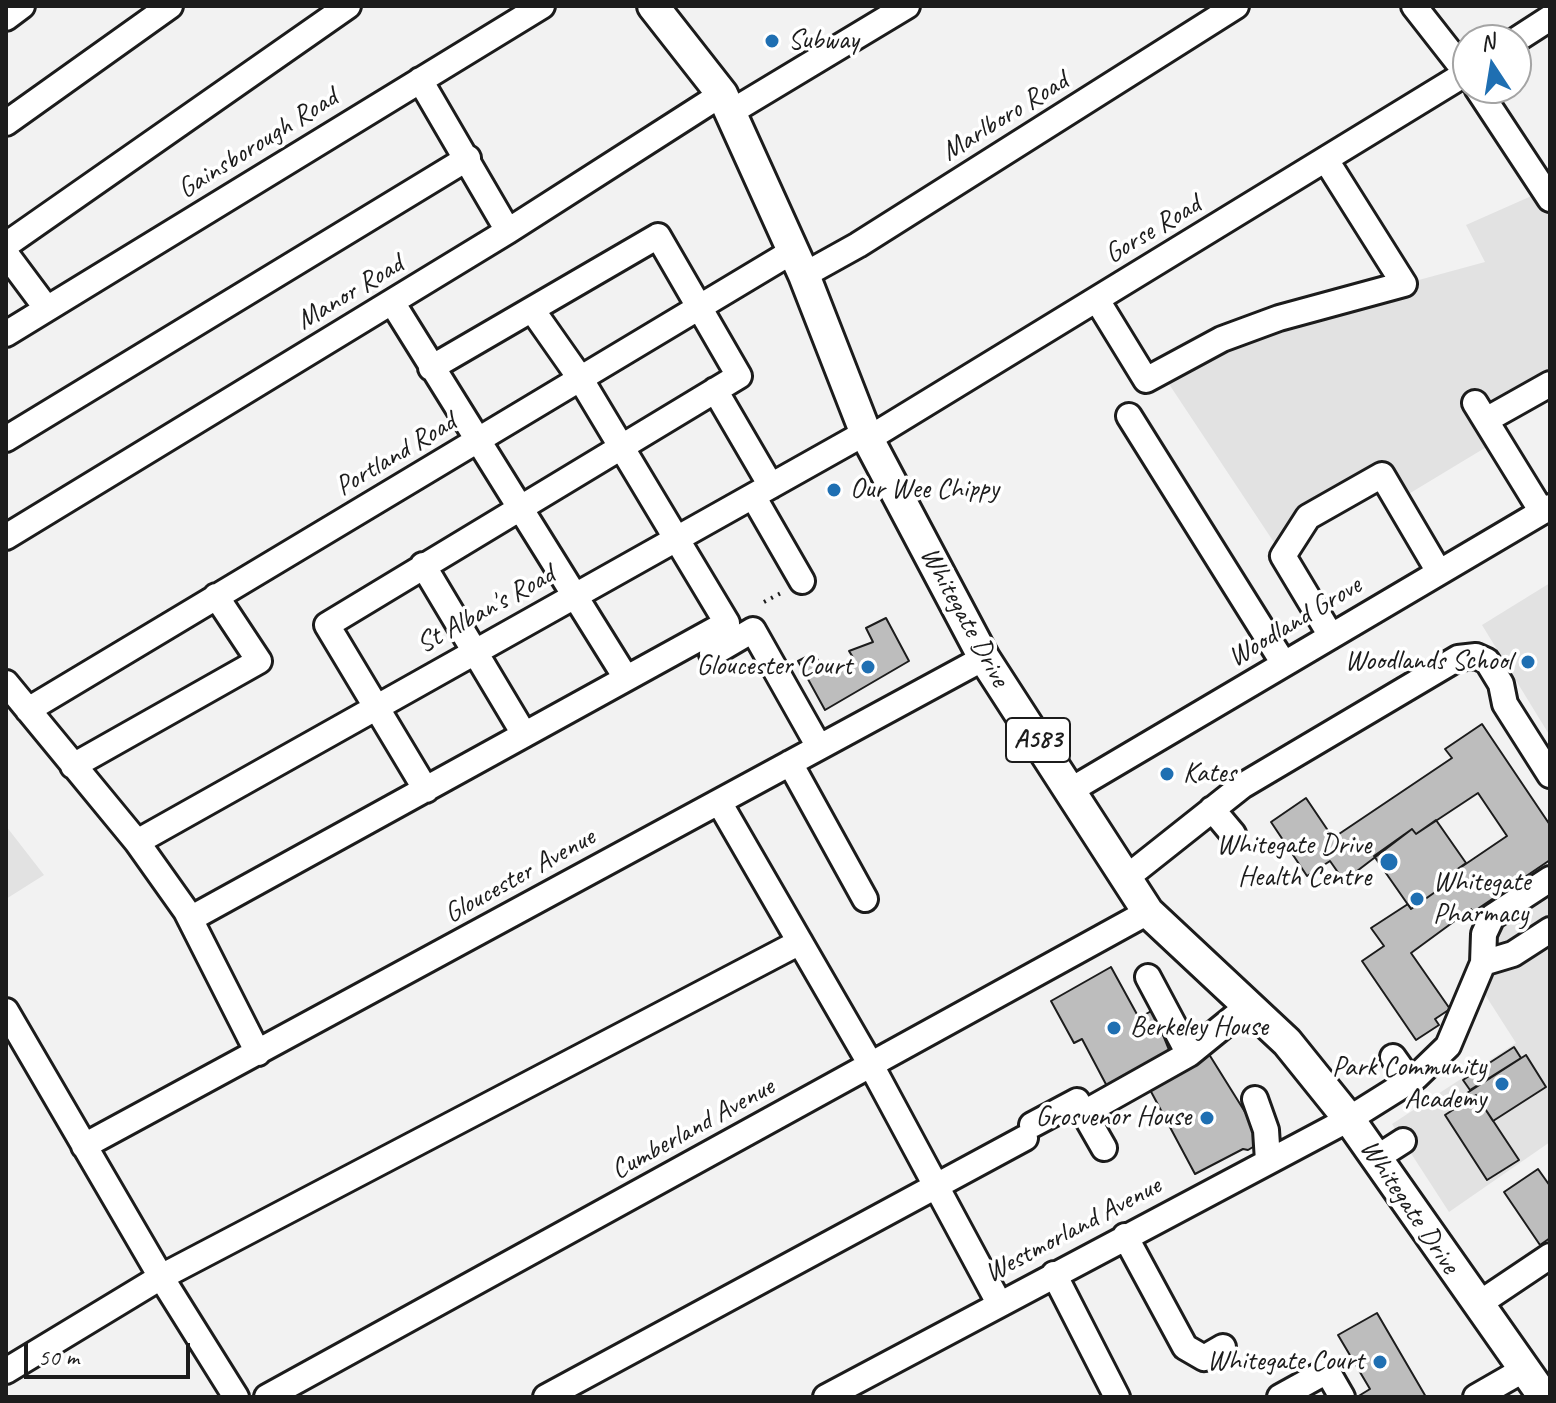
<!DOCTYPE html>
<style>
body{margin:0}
#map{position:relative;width:1556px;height:1403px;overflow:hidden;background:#f2f2f2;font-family:Caveat,sans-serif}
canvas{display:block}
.frame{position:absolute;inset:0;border:8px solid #1c1c1c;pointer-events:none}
.north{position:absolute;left:1452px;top:24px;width:80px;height:80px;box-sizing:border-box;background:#fff;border:2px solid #a4a4a4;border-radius:50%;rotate:348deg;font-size:22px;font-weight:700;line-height:32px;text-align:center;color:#1c1c1c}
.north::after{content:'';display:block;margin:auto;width:28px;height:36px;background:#1f6fb2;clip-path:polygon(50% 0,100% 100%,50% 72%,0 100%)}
.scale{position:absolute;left:24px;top:1343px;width:166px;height:36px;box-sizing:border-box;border:4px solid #1c1c1c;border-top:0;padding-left:10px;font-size:24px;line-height:28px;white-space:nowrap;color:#1c1c1c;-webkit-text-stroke:6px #fff;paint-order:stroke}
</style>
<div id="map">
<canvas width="1556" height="1403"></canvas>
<div class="frame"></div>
<div class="north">N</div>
<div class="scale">50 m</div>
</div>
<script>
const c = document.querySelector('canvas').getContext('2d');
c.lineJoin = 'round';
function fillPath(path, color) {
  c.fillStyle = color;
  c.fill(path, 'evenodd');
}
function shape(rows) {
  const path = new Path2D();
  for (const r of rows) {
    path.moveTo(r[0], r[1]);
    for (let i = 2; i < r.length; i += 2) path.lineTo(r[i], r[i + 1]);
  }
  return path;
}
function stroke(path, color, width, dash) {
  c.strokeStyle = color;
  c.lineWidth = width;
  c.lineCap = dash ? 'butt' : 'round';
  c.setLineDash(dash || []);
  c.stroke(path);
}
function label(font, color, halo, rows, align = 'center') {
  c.font = font + ' Caveat,sans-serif';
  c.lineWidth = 7;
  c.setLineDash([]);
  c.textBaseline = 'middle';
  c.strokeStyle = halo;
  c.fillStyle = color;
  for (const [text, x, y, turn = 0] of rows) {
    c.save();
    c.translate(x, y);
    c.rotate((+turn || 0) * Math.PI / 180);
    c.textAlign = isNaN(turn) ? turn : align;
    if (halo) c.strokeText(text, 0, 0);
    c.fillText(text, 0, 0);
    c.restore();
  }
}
const built = shape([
 [1545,190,1550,199,1550,384,1486,420,1498,440,1397,501,1382,476,1308,517,1283,556,1161,372,1279,318,1485,262,1466,225],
 [1550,583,1550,736,1482,625],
 [6,826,44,875,6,899],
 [1550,894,1550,1142,1449,1212,1392,1124,1516,1043,1484,993,1491,977,1500,925]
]);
const building = shape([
 [886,618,909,661,825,710,798,661,814,653,826,674,854,659,849,651,873,642,866,628,886,618],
 [1482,724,1550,825,1550,860,1473,912,1471,909,1411,953,1450,1009,1435,1019,1439,1025,1416,1040,1362,961,1384,946,1371,928,1408,904,1411,909,1448,883,1445,878,1507,836,1478,793,1416,834,1412,829,1344,881,1330,861,1307,876,1271,822,1306,798,1333,838,1452,758,1445,749,1482,724],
 [1436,820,1466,863,1445,878,1448,883,1411,909,1374,856,1412,829,1416,834,1436,820],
 [1111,967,1139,1018,1153,1010,1169,1050,1166,1057,1109,1090,1082,1039,1074,1043,1051,1001,1111,967],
 [1514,1047,1521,1058,1470,1090,1463,1080,1514,1047],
 [1207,1051,1260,1136,1258,1144,1248,1150,1243,1149,1195,1174,1148,1086,1207,1051],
 [1526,1055,1546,1087,1493,1121,1476,1095,1471,1098,1467,1093,1526,1055],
 [1476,1095,1519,1160,1487,1180,1445,1115,1476,1095],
 [1538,1169,1550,1186,1550,1238,1540,1245,1504,1192,1538,1169],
 [1377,1313,1426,1397,1357,1397,1370,1389,1338,1335,1377,1313]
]);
const path = shape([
 [764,602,783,592]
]);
const minor = shape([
 [1414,6,1468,75],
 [6,18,22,6],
 [1516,40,1550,18],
 [420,80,508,231],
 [1477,88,1550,199],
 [731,112,907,6],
 [6,123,170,6],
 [6,245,348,6],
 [6,254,47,309],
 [804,275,858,245,1236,6],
 [1097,300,1146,380,1222,339,1279,318,1404,284,1326,160],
 [392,302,626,678],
 [6,334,542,6],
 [715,390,771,486],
 [1475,403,1542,512],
 [1129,416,1284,664],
 [1486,420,1550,384],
 [6,439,468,158],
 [868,439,1468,72],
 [753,496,802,581],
 [6,537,508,231,722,94],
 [423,565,524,734],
 [1331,636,1283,556,1308,517,1382,475,1439,572],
 [712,654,753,630,819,747],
 [6,683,137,842,186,911,258,1053],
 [28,710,793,251],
 [790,763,865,899],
 [73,766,259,661,216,596],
 [426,790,327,625,739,376,658,236,431,368],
 [1071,790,1550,507],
 [719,802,871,1065,999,1303],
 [1212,809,1233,834],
 [137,842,865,433],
 [1126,878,1242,786,1458,658,1476,656,1487,661,1501,684,1505,704,1550,775],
 [190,919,727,623,580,378,533,311],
 [1483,963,1513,954,1550,930],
 [1148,977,1189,1054],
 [6,1011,161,1277,236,1397],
 [1393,1057,1410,1081],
 [1255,1099,1266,1130,1268,1161],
 [1032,1125,1077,1101,1084,1113],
 [84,1146,984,658],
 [1104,1148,1084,1113,1189,1054,1248,1006],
 [1375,1159,1403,1141],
 [1125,1236,1185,1347,1204,1358,1223,1347],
 [1054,1274,1117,1397],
 [1477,1305,1550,1256],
 [6,1371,161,1277,800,942],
 [267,1397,1148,912],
 [546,1397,1025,1138],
 [826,1397,1349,1119,1416,1077,1448,1046,1483,963,1484,934,1492,917,1550,879],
 [1280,1397,1327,1371,1342,1397],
 [1476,1397,1523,1370]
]);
const major = shape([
 [653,6,722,94,804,275,868,439,984,658,1148,912,1287,1042,1349,1119,1544,1397]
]);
const markers = [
 [772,41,8,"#1f6fb2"],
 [834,490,8,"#1f6fb2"],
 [1528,662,8,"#1f6fb2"],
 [868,667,8,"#1f6fb2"],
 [1167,774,8,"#1f6fb2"],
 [1389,862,10,"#1f6fb2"],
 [1417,899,8,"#1f6fb2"],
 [1114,1028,8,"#1f6fb2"],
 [1502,1084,8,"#1f6fb2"],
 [1207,1118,8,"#1f6fb2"],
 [1380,1362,8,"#1f6fb2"]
];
const shields = [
 [1038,740,64]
];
const shieldNames = [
 ["A583",1038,740]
];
const poiNames = [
 ["Subway",788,41,"left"],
 ["Our Wee Chippy",850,490,"left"],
 ["Woodlands School",1512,662],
 ["Gloucester Court",852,667],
 ["Kates",1183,774,"left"],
 ["Whitegate Drive",1371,846],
 ["Health Centre",1371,878],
 ["Whitegate",1433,883,"left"],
 ["Pharmacy",1433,915,"left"],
 ["Berkeley House",1130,1028,"left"],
 ["Park Community",1486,1068],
 ["Academy",1486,1100],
 ["Grosvenor House",1191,1118],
 ["Whitegate Court",1364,1362]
];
const streetNames = [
 ["Marlboro Road",1005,117,-32],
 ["Gainsborough Road",258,144,-32],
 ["Gorse Road",1153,230,-31],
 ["Manor Road",350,293,-31],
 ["Portland Road",396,455,-31],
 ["St Alban's Road",486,610,-29],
 ["Whitegate Drive",964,617,61],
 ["Woodland Grove",1295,622,-31],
 ["Gloucester Avenue",520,876,-29],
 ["Cumberland Avenue",693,1129,-29],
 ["Whitegate Drive",1409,1207,56],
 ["Westmorland Avenue",1073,1230,-28]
];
fillPath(built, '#e2e2e2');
fillPath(building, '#bdbdbd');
stroke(building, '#1c1c1c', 2);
stroke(minor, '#1c1c1c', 30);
stroke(major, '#1c1c1c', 36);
stroke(path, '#1c1c1c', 4, [2, 6]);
stroke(minor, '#fff', 24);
stroke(major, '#fff', 30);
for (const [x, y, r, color] of markers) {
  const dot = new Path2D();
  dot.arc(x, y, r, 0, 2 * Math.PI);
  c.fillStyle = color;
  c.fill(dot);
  stroke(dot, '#fff', 3);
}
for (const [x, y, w] of shields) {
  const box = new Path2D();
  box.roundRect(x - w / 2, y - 22, w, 44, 6);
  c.fillStyle = '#fff';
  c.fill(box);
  stroke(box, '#1c1c1c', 2);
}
label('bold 26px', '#1c1c1c', null, shieldNames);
label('28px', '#1c1c1c', '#fff', poiNames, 'right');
label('28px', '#1c1c1c', '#fff', streetNames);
</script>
